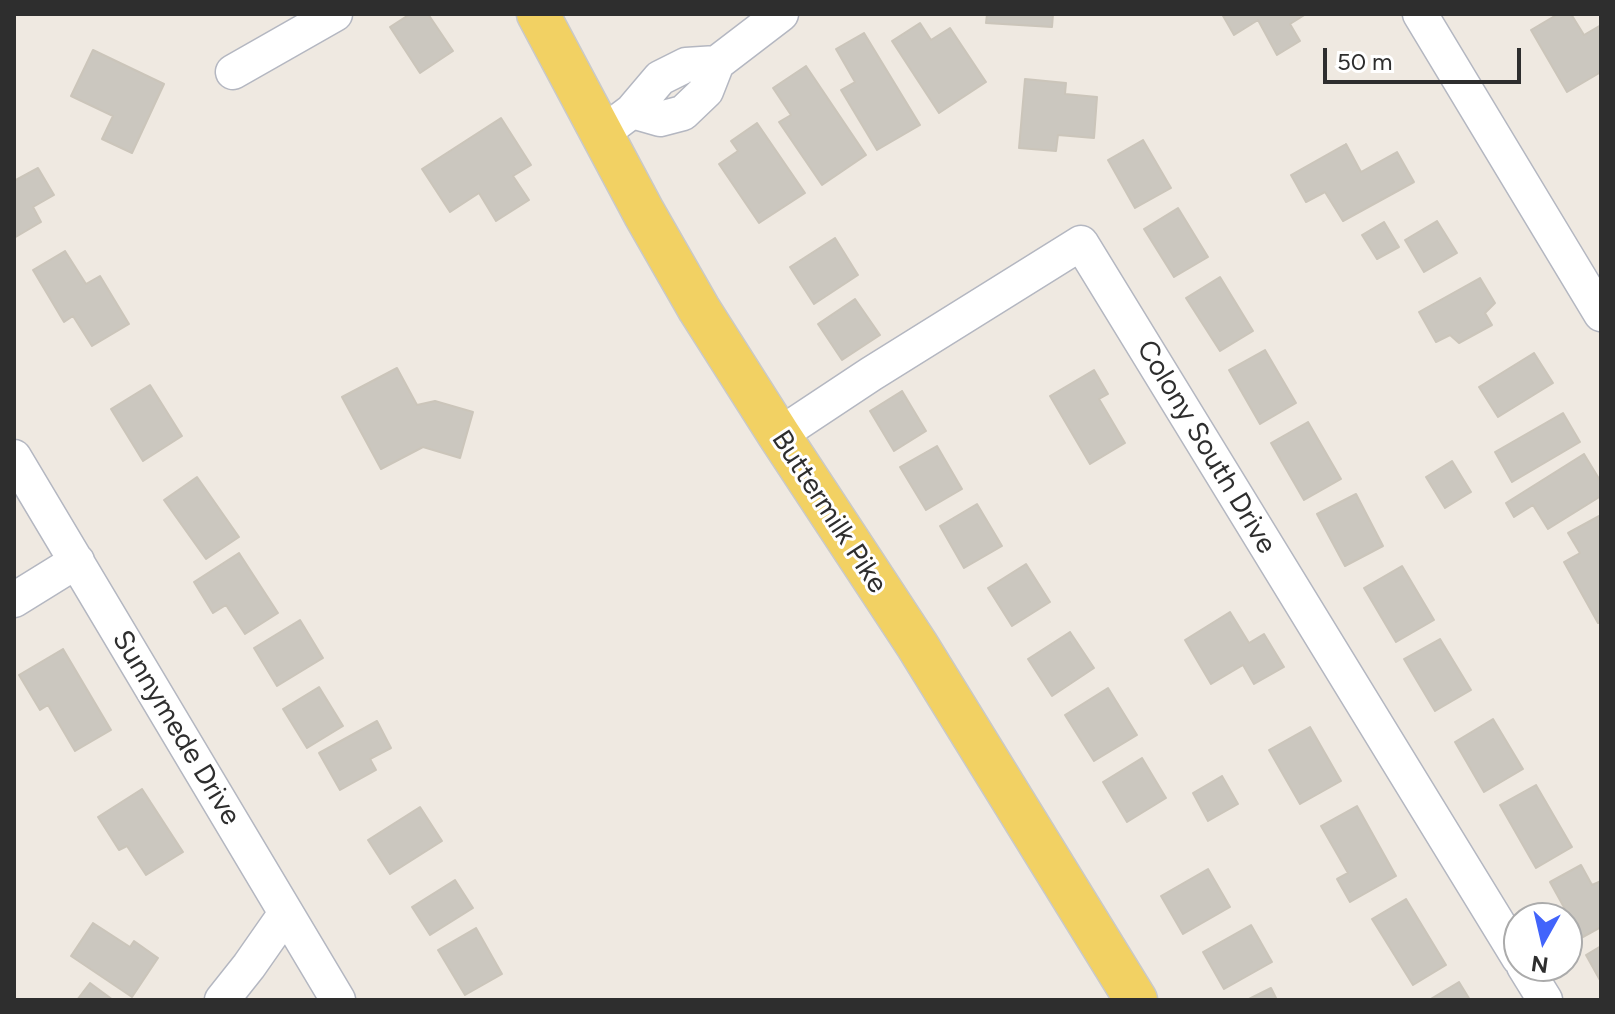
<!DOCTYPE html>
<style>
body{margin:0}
#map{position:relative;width:1615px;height:1014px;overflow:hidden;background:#efe9e1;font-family:Figtree,sans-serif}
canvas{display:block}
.frame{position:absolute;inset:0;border:16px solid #2e2e2e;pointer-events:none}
.north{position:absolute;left:1503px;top:902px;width:80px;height:80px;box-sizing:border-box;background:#fff;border:2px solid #ababab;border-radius:50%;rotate:188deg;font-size:22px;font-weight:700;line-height:32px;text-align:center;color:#2e2e2e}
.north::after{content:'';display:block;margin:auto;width:28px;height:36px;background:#4264fb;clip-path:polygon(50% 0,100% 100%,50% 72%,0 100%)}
.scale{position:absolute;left:1323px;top:48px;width:198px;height:36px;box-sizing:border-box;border:4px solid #2e2e2e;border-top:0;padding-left:10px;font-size:24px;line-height:28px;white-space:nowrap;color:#2e2e2e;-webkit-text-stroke:6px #fff;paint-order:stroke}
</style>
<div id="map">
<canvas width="1615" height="1014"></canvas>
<div class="frame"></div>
<div class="north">N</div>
<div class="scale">50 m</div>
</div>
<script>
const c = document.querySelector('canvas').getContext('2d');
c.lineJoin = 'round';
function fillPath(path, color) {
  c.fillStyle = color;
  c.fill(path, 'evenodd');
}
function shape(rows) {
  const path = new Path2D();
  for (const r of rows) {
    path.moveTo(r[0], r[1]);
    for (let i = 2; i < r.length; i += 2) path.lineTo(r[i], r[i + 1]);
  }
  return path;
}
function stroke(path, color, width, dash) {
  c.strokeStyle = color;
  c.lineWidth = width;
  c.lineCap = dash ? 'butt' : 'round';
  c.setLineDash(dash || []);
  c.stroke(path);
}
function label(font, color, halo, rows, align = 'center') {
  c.font = font + ' Figtree,sans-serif';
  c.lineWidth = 6;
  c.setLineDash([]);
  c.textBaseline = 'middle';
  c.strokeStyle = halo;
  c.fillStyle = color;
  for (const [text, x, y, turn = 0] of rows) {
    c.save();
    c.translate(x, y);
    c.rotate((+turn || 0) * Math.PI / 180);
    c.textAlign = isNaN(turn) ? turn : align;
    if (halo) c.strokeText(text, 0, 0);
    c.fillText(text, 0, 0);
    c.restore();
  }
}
const building = shape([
 [410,14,428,14,453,51,420,73,390,27,410,14],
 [987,14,1053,14,1052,27,986,23,987,14],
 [1222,14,1306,14,1290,24,1300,41,1277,55,1258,20,1234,35,1222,14],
 [1558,14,1571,14,1584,35,1601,25,1601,72,1567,92,1531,30,1558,14],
 [920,23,931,40,950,28,986,82,939,113,892,41,920,23],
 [864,33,920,125,877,150,841,90,855,82,836,49,864,33],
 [93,50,164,84,132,153,102,139,113,116,71,96,93,50],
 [806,66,866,155,822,185,779,122,791,115,773,88,806,66],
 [1025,79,1066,83,1065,94,1097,97,1094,138,1058,135,1056,151,1019,148,1025,79],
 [501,118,531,165,513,176,529,200,496,221,479,193,450,212,422,169,501,118],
 [757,123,805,193,759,223,719,164,738,151,731,141,757,123],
 [1143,140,1171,188,1135,208,1108,160,1143,140],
 [1346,144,1361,172,1397,152,1414,182,1343,221,1325,192,1306,202,1291,175,1346,144],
 [38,168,54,195,33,207,41,222,14,238,14,181,38,168],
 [1178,208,1208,257,1174,277,1144,229,1178,208],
 [1437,221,1457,253,1424,272,1405,240,1437,221],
 [1384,222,1399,247,1377,259,1362,235,1384,222],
 [835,238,858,275,814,304,790,267,835,238],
 [65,251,86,284,100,276,129,324,92,346,73,316,64,322,33,270,65,251],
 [1220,277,1253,331,1220,351,1186,298,1220,277],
 [1480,278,1495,303,1485,313,1492,325,1459,343,1450,335,1436,342,1419,312,1480,278],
 [855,299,880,335,842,360,818,324,855,299],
 [1265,350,1296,403,1260,424,1229,370,1265,350],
 [1534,353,1553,383,1498,417,1479,387,1534,353],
 [397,368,417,405,435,401,473,412,460,458,423,447,381,469,342,397,397,368],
 [1094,370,1108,394,1099,399,1125,443,1090,464,1050,396,1094,370],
 [150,385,182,436,143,461,111,409,150,385],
 [902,391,926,431,894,451,870,411,902,391],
 [1563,413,1580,442,1512,482,1495,452,1563,413],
 [1308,422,1341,479,1304,500,1271,443,1308,422],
 [937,446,962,489,926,510,900,467,937,446],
 [1584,454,1601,482,1601,496,1548,529,1533,505,1514,517,1506,503,1584,454],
 [1452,461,1471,492,1445,508,1426,477,1452,461],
 [197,477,239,537,206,559,164,500,197,477],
 [1356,494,1383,546,1345,566,1317,514,1356,494],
 [977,504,1002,546,964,568,940,526,977,504],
 [1601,515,1601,622,1598,623,1564,562,1580,553,1568,533,1601,515],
 [239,553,278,613,245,634,226,605,213,613,194,582,239,553],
 [1026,564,1050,602,1012,626,988,588,1026,564],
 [1402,566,1434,620,1396,642,1364,588,1402,566],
 [1230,612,1249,643,1264,634,1284,667,1254,684,1243,665,1211,684,1185,640,1230,612],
 [300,620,323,658,277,686,254,648,300,620],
 [1070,632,1094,668,1052,696,1028,659,1070,632],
 [1440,639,1471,690,1435,711,1404,659,1440,639],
 [63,649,111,730,75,751,48,705,40,710,19,675,63,649],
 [319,687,343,726,307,748,283,709,319,687],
 [1108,688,1137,735,1094,761,1065,715,1108,688],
 [1493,719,1523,769,1484,792,1455,742,1493,719],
 [377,721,391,748,370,759,376,770,340,790,319,753,377,721],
 [1310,727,1341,781,1300,804,1269,750,1310,727],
 [1142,758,1166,798,1127,822,1103,782,1142,758],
 [1222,776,1238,804,1208,821,1193,793,1222,776],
 [1536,785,1572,847,1536,868,1500,805,1536,785],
 [142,789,183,852,146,875,127,846,119,850,98,817,142,789],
 [1357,806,1396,876,1350,902,1337,879,1348,873,1321,826,1357,806],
 [420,807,442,841,390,874,368,840,420,807],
 [1581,865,1592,885,1601,881,1601,927,1581,938,1550,882,1581,865],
 [1208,869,1230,907,1183,934,1161,896,1208,869],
 [455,880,473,908,430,935,412,907,455,880],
 [1406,899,1446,965,1413,985,1372,919,1406,899],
 [93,923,130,947,134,941,158,958,132,997,71,956,93,923],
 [1251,925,1272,962,1224,989,1203,952,1251,925],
 [476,928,502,974,465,995,438,950,476,928],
 [1601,946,1601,982,1586,955,1601,946],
 [1459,982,1470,1000,1429,1000,1459,982],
 [90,983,113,1000,77,1000,90,983],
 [1271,988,1277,1000,1247,1000,1271,988]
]);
const minor = shape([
 [1420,14,1601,314],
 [233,72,335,14],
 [632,111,660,119,683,113,706,91,717,63,781,14],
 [616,123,632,111,660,78,686,65,717,63],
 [779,435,871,374,1081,243,1519,958],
 [14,457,338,1000],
 [14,600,77,561],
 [1524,966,1545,1000],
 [222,1000,249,966,286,913]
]);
const major = shape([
 [538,14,644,213,699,309,779,435,917,645,1136,1000]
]);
const streetNames = [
 ["Colony South Drive",1206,447,59],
 ["Buttermilk Pike",829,512,57],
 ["Sunnymede Drive",176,728,59]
];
fillPath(building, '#cbc7bf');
stroke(building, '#cbc5ba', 2);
stroke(minor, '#b4b7c1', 37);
stroke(major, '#c9c9c9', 45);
stroke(minor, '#fff', 34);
stroke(major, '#f2d163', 42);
label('28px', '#2e2e2e', '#fff', streetNames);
</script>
